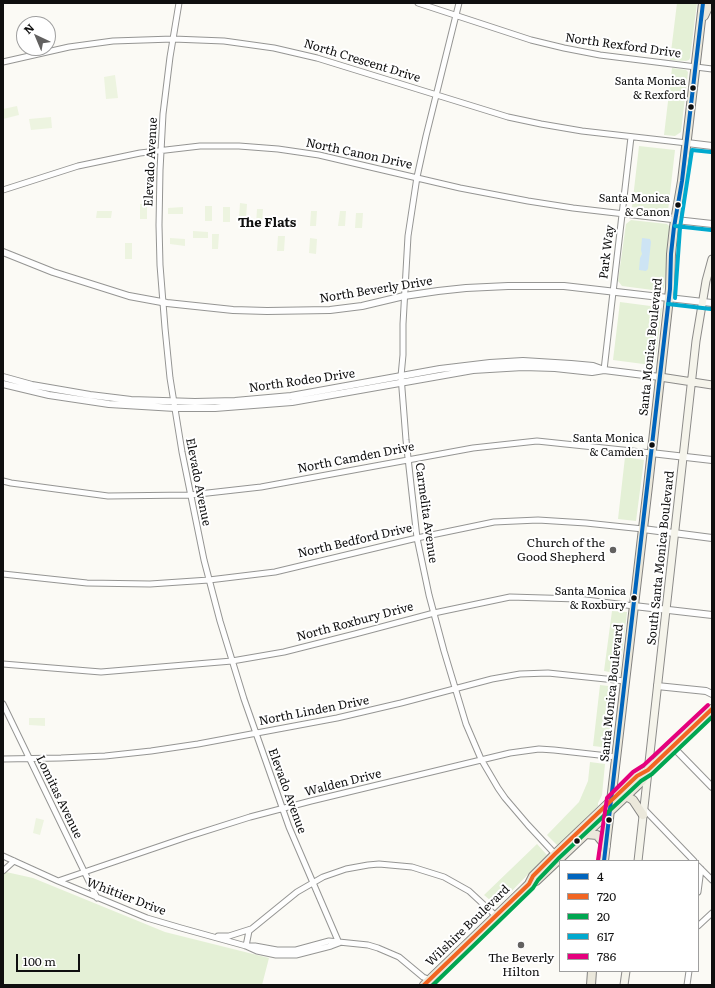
<!DOCTYPE html>
<style>
body{margin:0}
#map{position:relative;width:715px;height:988px;overflow:hidden;background:#fbfaf5;font-family:Literata,serif}
canvas{display:block}
.frame{position:absolute;inset:0;border:4px solid #0f0f0f;pointer-events:none}
.legend{position:absolute;left:559px;top:860px;width:140px;height:112px;box-sizing:border-box;background:#fff;border:1px solid #9f9f9f;margin:0;padding:5px 7px;list-style:none;font-size:12px;color:#0f0f0f}
.legend li{display:flex;align-items:center;gap:8px;height:20px}
.legend b{width:20px;border:1px solid #9f9f9f}
.north{position:absolute;left:16px;top:16px;width:40px;height:40px;box-sizing:border-box;background:#fff;border:1px solid #9f9f9f;border-radius:50%;rotate:316deg;font-size:11px;font-weight:700;line-height:16px;text-align:center;color:#0f0f0f}
.north::after{content:'';display:block;margin:auto;width:14px;height:18px;background:#626160;clip-path:polygon(50% 0,100% 100%,50% 72%,0 100%)}
.scale{position:absolute;left:16px;top:954px;width:64px;height:18px;box-sizing:border-box;border:2px solid #0f0f0f;border-top:0;padding-left:5px;font-size:12px;line-height:14px;white-space:nowrap;color:#0f0f0f;-webkit-text-stroke:3px #fff;paint-order:stroke}
</style>
<div id="map">
<canvas width="715" height="988"></canvas>
<div class="frame"></div>
<ul class="legend">
<li><b style="height:5px;background:#0065bd"></b>4</li>
<li><b style="height:5px;background:#f26522"></b>720</li>
<li><b style="height:5px;background:#00a651"></b>20</li>
<li><b style="height:5px;background:#00a9ce"></b>617</li>
<li><b style="height:5px;background:#e5007d"></b>786</li>
</ul>
<div class="north">N</div>
<div class="scale">100 m</div>
</div>
<script>
const c = document.querySelector('canvas').getContext('2d');
c.lineJoin = 'round';
function fillPath(path, color) {
  c.fillStyle = color;
  c.fill(path, 'evenodd');
}
function shape(rows) {
  const path = new Path2D();
  for (const r of rows) {
    path.moveTo(r[0], r[1]);
    for (let i = 2; i < r.length; i += 2) path.lineTo(r[i], r[i + 1]);
  }
  return path;
}
function stroke(path, color, width, dash) {
  c.strokeStyle = color;
  c.lineWidth = width;
  c.lineCap = dash ? 'butt' : 'round';
  c.setLineDash(dash || []);
  c.stroke(path);
}
function label(font, color, halo, rows, align = 'center') {
  c.font = font + ' Literata,serif';
  c.lineWidth = 4;
  c.setLineDash([]);
  c.textBaseline = 'middle';
  c.strokeStyle = halo;
  c.fillStyle = color;
  for (const [text, x, y, turn = 0] of rows) {
    c.save();
    c.translate(x, y);
    c.rotate((+turn || 0) * Math.PI / 180);
    c.textAlign = isNaN(turn) ? turn : align;
    if (halo) c.strokeText(text, 0, 0);
    c.fillText(text, 0, 0);
    c.restore();
  }
}
const green = shape([
 [677,3,697,3,690,58,689,60,686,61,670,60],
 [672,68,686,70,688,72,681,132,675,136,664,135],
 [639,146,675,150,668,211,632,207],
 [631,220,667,224,671,228,664,288,660,291,622,286,618,281,626,224],
 [620,302,658,307,651,365,613,360],
 [660,307,662,308,655,364,654,364],
 [625,457,644,460,636,521,618,519],
 [612,611,627,612,620,674,604,671],
 [600,685,617,687,610,748,593,746],
 [590,762,605,764,602,795,598,803,598,806,558,846,547,835,579,802,588,781],
 [537,844,547,855,497,906,484,895],
 [6,872,33,878,165,932,269,958,262,985,3,985,3,874]
]);
const pitch = shape([
 [115,75,118,98,106,99,104,77],
 [17,106,19,115,3,119,3,109],
 [51,117,52,128,31,130,29,119],
 [240,203,247,204,246,219,239,218],
 [140,204,147,204,147,219,140,219],
 [205,206,212,206,212,221,205,221],
 [183,207,183,214,168,214,168,208],
 [223,207,230,207,230,222,223,222],
 [257,209,263,209,262,224,256,224],
 [97,211,112,211,111,218,96,218],
 [311,211,317,211,316,226,310,226],
 [340,211,346,211,345,226,338,226],
 [356,213,363,213,362,228,355,228],
 [193,231,208,232,208,238,193,238],
 [212,234,219,234,218,249,212,249],
 [278,236,285,236,284,251,277,251],
 [170,238,185,239,185,246,170,244],
 [310,238,317,239,316,254,309,253],
 [125,243,132,243,132,259,125,259],
 [29,718,45,718,45,726,29,725],
 [36,818,44,820,40,835,33,833]
]);
const water = shape([
 [642,238,650,239,651,242,648,269,646,271,639,270,640,258,642,254,641,250]
]);
const minor = shape([
 [179,3,170,57,163,114,160,170,159,225,160,265,165,328,170,378,182,452,204,560,220,621,244,699,289,827,339,943],
 [418,3,531,40,564,48,600,55,712,69],
 [459,3,426,136,417,177,408,236,403,324,403,355,401,376,406,440,417,538,429,595,444,651,466,724,481,759,498,788,505,798,528,825,555,854],
 [3,62,69,47,113,41,173,39,224,41,274,48,317,58,508,117,541,124,582,131,687,143],
 [3,190,78,166,140,153,200,146,239,146,278,149,319,155,460,188,528,201,573,208,676,220],
 [604,370,631,137],
 [3,481,11,483,108,496,190,495,261,487,473,448,537,441,651,453],
 [3,574,87,583,150,584,209,580,275,572,417,538,494,522,538,520,586,523,643,529],
 [3,664,101,672,232,661,284,652,355,634,434,613,510,597,578,599,634,606],
 [3,704,97,898],
 [3,759,61,758,105,756,151,751,198,744,337,718,401,703,492,679,520,674,548,673,625,681],
 [644,809,694,861],
 [3,856,58,881,147,918,181,928,246,946,257,951,276,955,296,955,331,946,339,943],
 [698,866,712,880],
 [3,871,14,861],
 [58,881,187,837,250,817,311,801,510,753,539,749,554,750,617,757],
 [698,892,701,869],
 [698,926,712,913],
 [218,936,229,936,251,929],
 [246,946,249,931,297,892,323,877,346,869,368,865,379,864,412,867,444,877,469,891,496,916],
 [247,946,255,946,277,950,296,950,329,941,368,945,378,948,399,957,423,977,430,980],
 [687,985,689,971]
]);
const tertiary = shape([
 [687,143,712,146],
 [676,220,712,224],
 [3,252,53,272,129,296,167,303,233,310,267,311,330,310,362,306,404,296,438,291,466,288,508,286,564,286,712,303],
 [3,377,32,385,90,395,131,400,195,402,235,401,291,396,440,369,490,363,523,361,571,364,593,366,604,370,660,377],
 [3,384,49,395,109,404,175,408,215,408,292,402,473,370,523,367,555,368,592,372,604,370],
 [651,453,712,460],
 [643,529,712,538],
 [634,606,712,615],
 [657,686,706,691,712,694],
 [673,747,712,787]
]);
const secondary = shape([
 [660,377,712,385],
 [638,861,696,341,706,281,712,259],
 [624,985,626,971]
]);
const primary = shape([
 [704,16,710,3],
 [626,796,633,800,643,815],
 [586,834,597,835,606,846],
 [604,861,648,486,670,289,671,254,674,227,682,181,703,3],
 [529,884,533,876,555,854,637,776,648,770,712,709],
 [424,985,524,889,529,884,536,881,642,781,648,770],
 [591,985,592,971]
]);
const bus1 = shape([
 [604,861,670,289,671,254,674,227,682,181,703,3]
]);
const bus2 = shape([
 [424,985,529,884,533,876,555,854,637,776,648,770,712,709]
]);
const bus3 = shape([
 [433,985,533,888,538,880,559,858,641,781,652,774,712,717]
]);
const bus4 = shape([
 [675,226,711,230],
 [675,298,680,228,692,150,711,152],
 [668,304,711,309]
]);
const bus5 = shape([
 [598,860,607,798,633,772,644,765,708,705]
]);
const markers = [
 [693,88,3.5,"#0f0f0f"],
 [691,107,3.5,"#0f0f0f"],
 [678,205,3.5,"#0f0f0f"],
 [652,445,3.5,"#0f0f0f"],
 [613,550,4,"#626160"],
 [634,598,3.5,"#0f0f0f"],
 [609,820,3.5,"#0f0f0f"],
 [577,841,3.5,"#0f0f0f"],
 [521,945,4,"#626160"]
];
const busNames = [
 ["Santa Monica",686,82],
 ["& Rexford",686,96],
 ["Santa Monica",670,199],
 ["& Canon",670,213],
 ["Santa Monica",644,439],
 ["& Camden",644,453],
 ["Santa Monica",626,592],
 ["& Roxbury",626,606]
];
const streetNames = [
 ["North Rexford Drive",623,46,8],
 ["North Crescent Drive",362,61,17],
 ["North Canon Drive",359,154,12],
 ["Elevado Avenue",151,162,-87],
 ["Park Way",607,252,-83],
 ["North Beverly Drive",376,290,-9],
 ["Santa Monica Boulevard",651,347,-84],
 ["North Rodeo Drive",302,381,-8],
 ["North Camden Drive",356,458,-11],
 ["Elevado Avenue",198,482,79],
 ["Carmelita Avenue",426,513,82],
 ["North Bedford Drive",355,541,-13],
 ["South Santa Monica Boulevard",661,558,-84],
 ["North Roxbury Drive",355,622,-15],
 ["Santa Monica Boulevard",612,693,-84],
 ["North Linden Drive",314,711,-11],
 ["Walden Drive",343,783,-14],
 ["Elevado Avenue",287,791,70],
 ["Lomitas Avenue",59,797,64],
 ["Whittier Drive",126,897,21],
 ["Wilshire Boulevard",468,926,-44]
];
const poiNames = [
 ["Church of the",605,543],
 ["Good Shepherd",605,557],
 ["The Beverly",521,958,"center"],
 ["Hilton",521,972,"center"]
];
const neighbourhoodNames = [
 ["The Flats",267,223]
];
fillPath(green, '#e4f0d6');
fillPath(pitch, '#edf4e0');
fillPath(water, '#cde4f4');
stroke(minor, '#959593', 7);
stroke(tertiary, '#959593', 8);
stroke(secondary, '#8c8b89', 9);
stroke(primary, '#838280', 10);
stroke(minor, '#fefefe', 5);
stroke(tertiary, '#fefefe', 6);
stroke(secondary, '#f5f4eb', 7);
stroke(primary, '#ebe8db', 8);
stroke(bus1, '#0065bd', 4);
stroke(bus2, '#f26522', 4);
stroke(bus3, '#00a651', 4);
stroke(bus4, '#00a9ce', 4);
stroke(bus5, '#e5007d', 4);
for (const [x, y, r, color] of markers) {
  const dot = new Path2D();
  dot.arc(x, y, r, 0, 2 * Math.PI);
  c.fillStyle = color;
  c.fill(dot);
  stroke(dot, '#fff', 1.5);
}
label('11px', '#0f0f0f', '#fff', busNames, 'right');
label('12px', '#0f0f0f', '#fff', streetNames);
label('12px', '#0f0f0f', '#fff', poiNames, 'right');
label('bold 13px', '#0f0f0f', '#fff', neighbourhoodNames);
</script>
